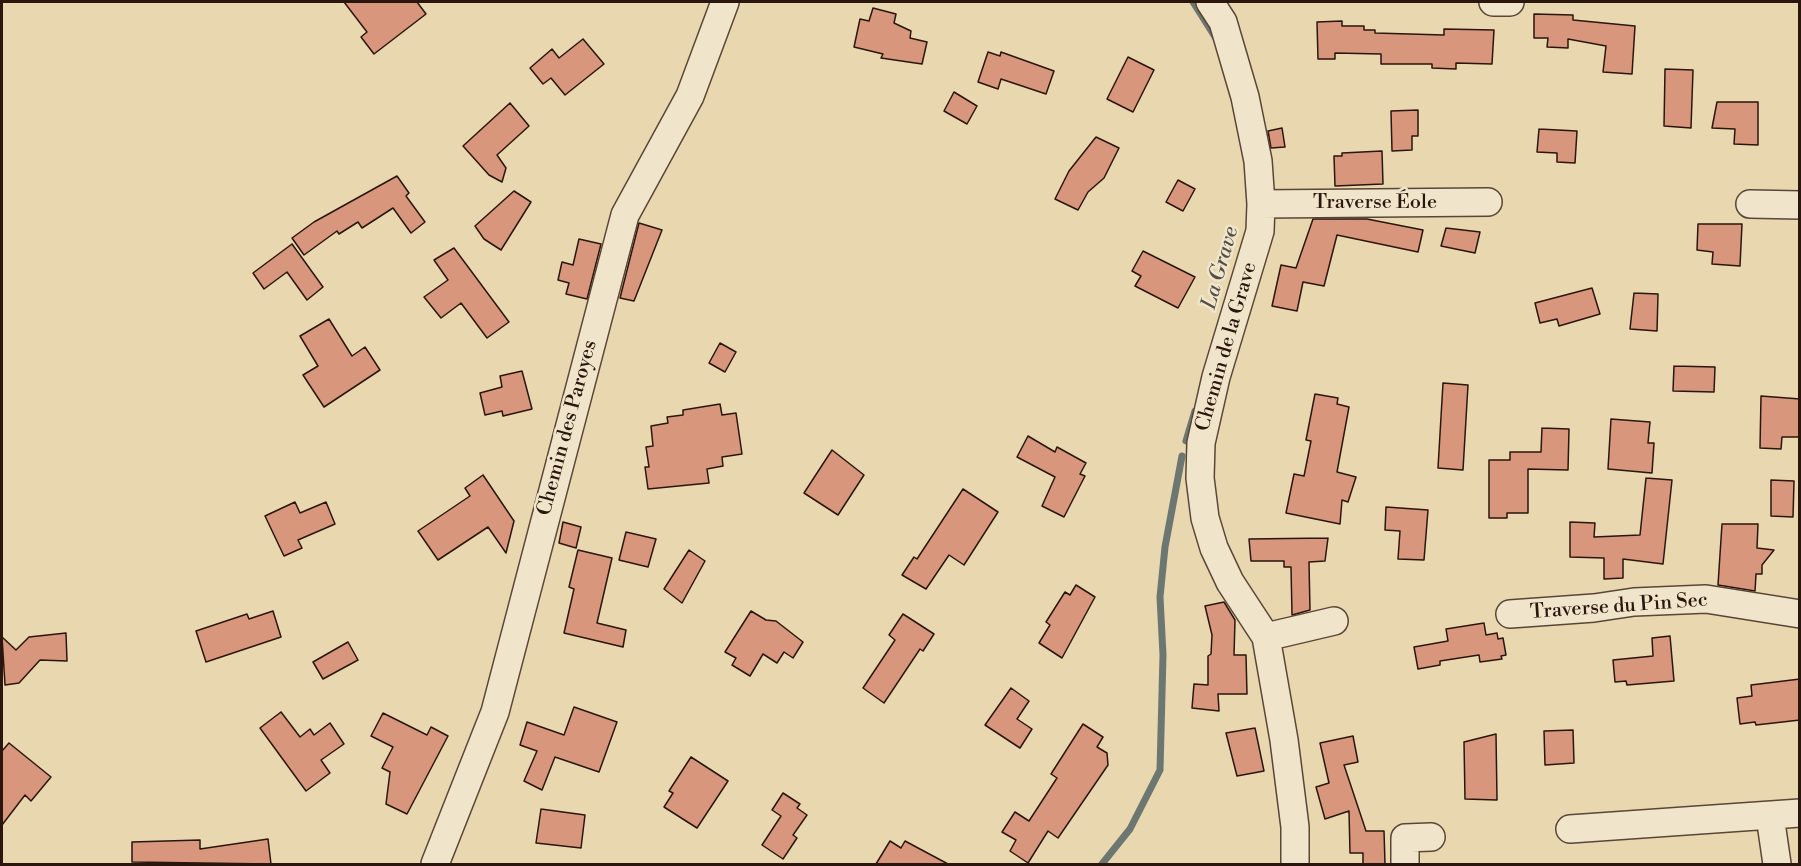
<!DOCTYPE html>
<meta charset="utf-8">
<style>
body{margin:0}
#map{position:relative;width:1801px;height:866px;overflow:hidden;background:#e8d7af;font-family:"Libre Bodoni",serif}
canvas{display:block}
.frame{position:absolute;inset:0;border:3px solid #2b160d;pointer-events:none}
</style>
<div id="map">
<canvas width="1801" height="866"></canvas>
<div class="frame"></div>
</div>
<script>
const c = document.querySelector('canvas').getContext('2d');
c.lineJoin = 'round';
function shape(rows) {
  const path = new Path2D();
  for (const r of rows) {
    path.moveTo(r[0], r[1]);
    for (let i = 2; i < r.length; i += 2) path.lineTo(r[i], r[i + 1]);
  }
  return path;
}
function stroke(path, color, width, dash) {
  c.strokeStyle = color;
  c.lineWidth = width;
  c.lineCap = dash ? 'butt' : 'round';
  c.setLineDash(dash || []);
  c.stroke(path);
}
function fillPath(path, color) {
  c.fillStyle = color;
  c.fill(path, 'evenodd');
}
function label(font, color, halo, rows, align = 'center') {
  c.font = font + ' "Libre Bodoni",serif';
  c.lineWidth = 5;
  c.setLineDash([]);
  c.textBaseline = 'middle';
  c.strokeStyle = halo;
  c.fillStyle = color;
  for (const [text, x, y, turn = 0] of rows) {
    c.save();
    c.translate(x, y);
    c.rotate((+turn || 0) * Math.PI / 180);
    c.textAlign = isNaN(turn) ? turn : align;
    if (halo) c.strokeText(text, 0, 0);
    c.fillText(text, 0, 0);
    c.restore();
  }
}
const stream = shape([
 [1193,2,1217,40],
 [1186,441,1195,411],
 [1102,864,1130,829,1160,770,1163,655,1160,597,1165,547,1182,456]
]);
const building = shape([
 [344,2,417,2,426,14,374,54,361,37,367,32,344,2],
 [873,8,896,14,894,23,911,31,910,38,927,42,922,64,881,58,883,54,854,47,860,19,869,21,873,8],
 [1534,14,1573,15,1573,20,1635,26,1632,74,1603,72,1606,46,1568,39,1568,48,1547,47,1548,38,1534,38,1534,14],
 [1342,21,1342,26,1364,26,1364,30,1375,30,1375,33,1444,35,1444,29,1494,30,1492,64,1456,63,1456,69,1432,68,1432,64,1381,64,1381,54,1335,53,1335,59,1318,59,1317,22,1342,21],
 [583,39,604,64,565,95,551,78,543,84,530,68,552,49,559,58,583,39],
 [988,52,1000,56,1001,52,1054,71,1046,94,1001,79,998,89,978,82,988,52],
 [1128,57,1154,70,1133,112,1107,99,1128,57],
 [1665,69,1693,70,1691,128,1664,126,1665,69],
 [954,92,977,106,967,124,944,111,954,92],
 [1717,102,1758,102,1758,145,1734,144,1735,129,1712,128,1717,102],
 [510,103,529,126,497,155,506,168,502,182,489,175,463,146,510,103],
 [1418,110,1418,136,1412,136,1412,150,1392,151,1391,111,1418,110],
 [1282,128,1285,147,1271,148,1268,131,1282,128],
 [1539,129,1577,131,1575,163,1557,162,1557,153,1537,152,1539,129],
 [1096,137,1119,148,1104,178,1088,192,1078,210,1055,199,1069,171,1096,137],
 [1382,151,1383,184,1335,186,1334,156,1342,156,1342,153,1382,151],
 [397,176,409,193,406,196,425,222,411,233,393,208,362,228,358,222,339,234,337,231,304,255,292,238,314,222,397,176],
 [1178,180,1195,189,1183,211,1166,202,1178,180],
 [514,191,531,202,501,250,484,239,475,226,514,191],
 [1313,219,1367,219,1423,230,1418,252,1337,235,1324,286,1303,282,1297,311,1272,306,1281,265,1296,268,1313,219],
 [639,223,662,230,634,301,620,298,639,223],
 [1698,224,1742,224,1740,266,1712,264,1713,252,1697,250,1698,224],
 [1446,228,1480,232,1475,253,1441,246,1446,228],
 [579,239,601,244,587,299,566,294,569,283,558,280,562,262,573,265,579,239],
 [292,244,323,287,307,300,287,272,264,289,253,273,292,244],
 [454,248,509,322,487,338,461,303,441,318,424,297,448,280,434,260,454,248],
 [1143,251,1195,277,1178,308,1135,286,1141,276,1132,271,1143,251],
 [1592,288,1600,314,1559,326,1557,319,1540,323,1535,303,1592,288],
 [1634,293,1658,294,1657,331,1630,329,1634,293],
 [329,319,352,356,365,347,380,370,324,407,303,375,318,366,300,336,329,319],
 [720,343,736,352,725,372,709,363,720,343],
 [1674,366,1715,367,1714,392,1673,391,1674,366],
 [522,371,532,409,503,416,502,411,485,415,480,393,502,387,500,376,522,371],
 [1443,383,1468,385,1463,470,1438,468,1443,383],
 [1315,394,1338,398,1337,404,1349,407,1337,472,1356,477,1348,502,1342,500,1340,524,1286,513,1294,474,1304,476,1311,441,1306,440,1315,394],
 [1761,396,1800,399,1800,437,1782,437,1781,449,1760,448,1761,396],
 [720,404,722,415,736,413,742,454,722,457,723,466,707,469,709,483,648,489,645,467,649,467,646,447,653,446,651,426,668,423,667,417,683,415,683,410,720,404],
 [1611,419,1650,422,1648,443,1654,443,1652,473,1608,469,1611,419],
 [1542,428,1569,429,1568,470,1528,469,1528,513,1507,513,1507,518,1489,518,1489,460,1510,460,1510,452,1541,452,1542,428],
 [1028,436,1055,452,1057,447,1086,463,1080,474,1085,476,1064,517,1042,506,1055,477,1017,457,1028,436],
 [832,450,864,475,838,515,804,493,832,450],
 [483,475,514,521,506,553,488,527,438,560,418,531,470,496,465,488,483,475],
 [1646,478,1672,480,1663,564,1623,559,1623,578,1604,579,1604,558,1570,557,1570,522,1595,523,1594,537,1640,535,1646,478],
 [1771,480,1794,481,1793,517,1771,516,1771,480],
 [963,489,998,512,964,565,949,555,926,589,902,575,914,557,917,559,963,489],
 [295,502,300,513,326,502,335,524,298,540,302,548,284,556,265,516,295,502],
 [1386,507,1428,510,1424,560,1398,559,1400,531,1385,530,1386,507],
 [563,522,581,527,576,548,559,543,563,522],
 [1722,524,1758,524,1757,548,1774,550,1762,565,1762,574,1756,574,1755,591,1718,585,1722,524],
 [626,532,656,539,648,567,619,560,626,532],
 [1328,538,1325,561,1309,562,1310,610,1292,615,1291,567,1284,567,1284,561,1251,561,1249,539,1328,538],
 [578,550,612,558,597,623,626,630,623,647,564,633,574,589,569,587,578,550],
 [689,550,705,561,682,603,664,589,689,550],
 [1076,585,1095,597,1062,658,1039,643,1050,625,1046,622,1065,592,1070,595,1076,585],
 [1224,602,1235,620,1234,655,1246,655,1247,694,1218,694,1219,711,1192,708,1194,684,1208,685,1208,656,1211,654,1212,635,1205,606,1224,602],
 [273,611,281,637,206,662,196,631,247,614,249,619,273,611],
 [751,611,766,620,776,621,803,642,793,658,784,652,777,663,763,654,750,676,732,665,736,658,725,652,751,611],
 [903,614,934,634,923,651,920,649,884,703,863,688,895,640,889,635,903,614],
 [1484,623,1486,635,1497,633,1498,639,1503,638,1506,655,1501,656,1502,659,1480,662,1479,655,1440,661,1440,665,1418,669,1414,647,1448,641,1446,629,1484,623],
 [66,633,67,661,40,660,19,683,5,685,2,637,16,650,29,637,66,633],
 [1670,636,1674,681,1627,685,1626,681,1615,682,1613,660,1653,656,1652,638,1670,636],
 [348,642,358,660,323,679,313,662,348,642],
 [1800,679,1800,720,1756,725,1755,722,1740,724,1737,698,1752,696,1751,685,1800,679],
 [1011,688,1029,701,1017,719,1032,729,1020,748,985,725,1011,688],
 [574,707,617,722,599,772,555,757,542,790,524,781,537,751,520,745,527,722,564,735,574,707],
 [281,712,300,737,310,729,314,735,330,723,344,744,321,760,330,773,306,791,260,728,281,712],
 [383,713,427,735,431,727,448,736,407,814,386,804,390,772,382,768,393,747,371,736,383,713],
 [1083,724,1103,737,1097,747,1107,753,1108,765,1058,838,1048,831,1028,863,1010,851,1016,840,1002,832,1015,812,1029,821,1057,778,1051,774,1083,724],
 [1255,728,1264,771,1237,776,1226,733,1255,728],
 [1573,730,1574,763,1545,765,1544,731,1573,730],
 [1496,734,1497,800,1465,799,1464,742,1496,734],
 [1353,736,1358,762,1344,765,1366,831,1384,831,1385,864,1363,864,1363,853,1350,853,1349,811,1325,819,1316,787,1329,783,1320,743,1353,736],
 [9,743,51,777,31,801,25,795,2,825,2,751,9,743],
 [691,757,728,781,697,828,664,807,673,793,669,791,691,757],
 [783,793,800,804,797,808,807,815,793,835,797,838,783,859,762,845,781,816,772,810,783,793],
 [541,809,585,815,581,848,536,843,541,809],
 [268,839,271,864,132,862,132,842,200,840,200,849,268,839],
 [890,841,901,848,905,841,948,864,876,864,890,841]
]);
const street = shape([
 [1210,2,1223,22,1245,97,1258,161,1261,204,1260,231,1216,377,1201,443,1200,478,1205,518,1214,548,1230,582,1266,637,1284,740,1295,827,1295,864],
 [1493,2,1510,2],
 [1261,204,1488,202],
 [1750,204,1800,205],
 [1510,614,1594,608,1634,602,1706,599,1800,614],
 [1266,637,1334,621],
 [1770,816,1777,864],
 [1570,829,1800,813],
 [435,864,495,712,625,215,690,96,725,2],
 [1405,864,1405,838,1431,837]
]);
const streetNames = [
 ["Traverse Éole",1375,203],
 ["Chemin de la Grave",1227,347,-74],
 ["Chemin des Paroyes",568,428,-75],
 ["Traverse du Pin Sec",1619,607,-4]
];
const waterNames = [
 ["La Grave",1221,268,-74]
];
stroke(stream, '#6d7771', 7);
fillPath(building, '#d8977c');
stroke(building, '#2b160d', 1.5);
stroke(street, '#5a4636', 30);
stroke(street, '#f0e5cb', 27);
label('20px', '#2b160d', '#f0e5cb', streetNames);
label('italic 21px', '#524f47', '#f0e5cb', waterNames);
</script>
